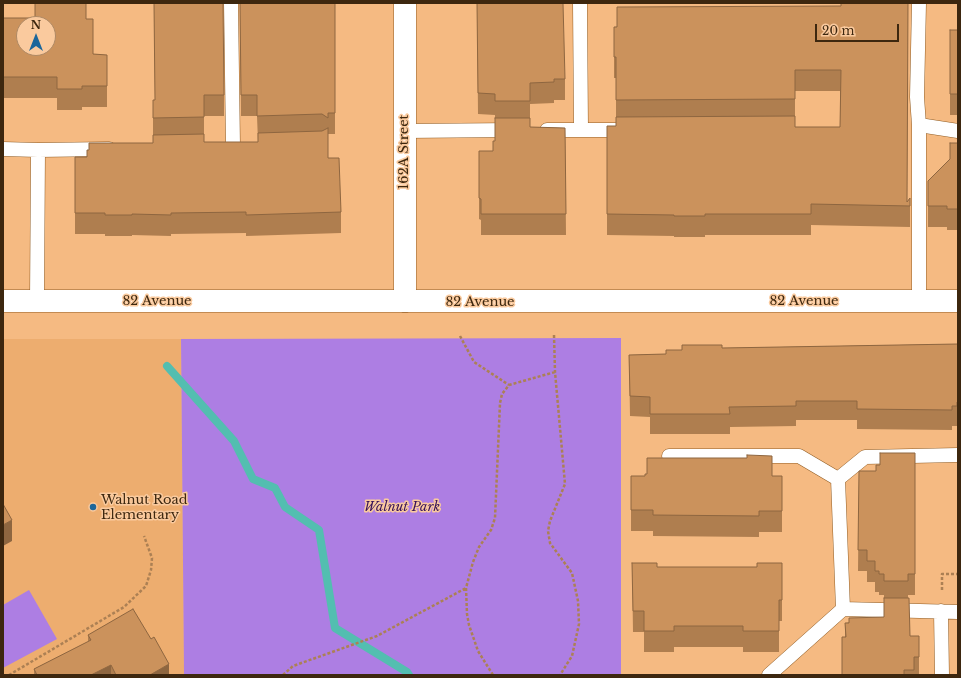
<!DOCTYPE html>
<style>
body{margin:0}
#map{position:relative;width:961px;height:678px;overflow:hidden;background:#f5ba82;font-family:"Libre Baskerville",serif}
canvas{display:block}
.frame{position:absolute;inset:0;border:4px solid #3d270f;pointer-events:none}
.north{position:absolute;left:16px;top:16px;width:40px;height:40px;box-sizing:border-box;background:#faca9e;border:1px solid #ae8965;border-radius:50%;rotate:0deg;font-size:11px;font-weight:700;line-height:16px;text-align:center;color:#3d270f}
.north::after{content:'';display:block;margin:auto;width:14px;height:18px;background:#1c669a;clip-path:polygon(50% 0,100% 100%,50% 72%,0 100%)}
.scale{position:absolute;left:815px;top:24px;width:84px;height:18px;box-sizing:border-box;border:2px solid #3d270f;border-top:0;padding-left:5px;font-size:12px;line-height:14px;white-space:nowrap;color:#3d270f;-webkit-text-stroke:3px #faca9e;paint-order:stroke}
</style>
<div id="map">
<canvas width="961" height="678"></canvas>
<div class="frame"></div>
<div class="north">N</div>
<div class="scale">20 m</div>
</div>
<script>
const c = document.querySelector('canvas').getContext('2d');
c.lineJoin = 'round';
function fillPath(path, color) {
  c.fillStyle = color;
  c.fill(path, 'evenodd');
}
function shape(rows) {
  const path = new Path2D();
  for (const r of rows) {
    path.moveTo(r[0], r[1]);
    for (let i = 2; i < r.length; i += 2) path.lineTo(r[i], r[i + 1]);
  }
  return path;
}
function stroke(path, color, width, dash) {
  c.strokeStyle = color;
  c.lineWidth = width;
  c.lineCap = dash ? 'butt' : 'round';
  c.setLineDash(dash || []);
  c.stroke(path);
}
function label(font, color, halo, rows, align = 'center') {
  c.font = font + ' "Libre Baskerville",serif';
  c.lineWidth = 3;
  c.setLineDash([]);
  c.textBaseline = 'middle';
  c.strokeStyle = halo;
  c.fillStyle = color;
  for (const [text, x, y, turn = 0] of rows) {
    c.save();
    c.translate(x, y);
    c.rotate((+turn || 0) * Math.PI / 180);
    c.textAlign = isNaN(turn) ? turn : align;
    if (halo) c.strokeText(text, 0, 0);
    c.fillText(text, 0, 0);
    c.restore();
  }
}
const built = shape([
 [3,339,181,339,184,675,3,675]
]);
const green = shape([
 [621,338,621,675,184,675,181,339],
 [29,590,57,639,3,668,3,605]
]);
const stream = shape([
 [167,366,234,441,253,479,275,488,285,507,319,530,335,628,407,672,409,675]
]);
const path = shape([
 [554,335,555,372,565,484,550,521,548,531,550,543,572,573,578,601,579,624,572,656,560,675],
 [460,336,474,362,509,385],
 [942,590,942,574,958,574],
 [9,675,124,607,146,586,151,570,152,558,144,536],
 [283,675,293,666,377,636,466,588],
 [493,675,478,651,469,625,467,614,466,588,473,562,479,547,491,530,495,518,500,403,502,394,509,385,555,372]
]);
const lane = shape([
 [231,3,233,146],
 [580,3,581,130],
 [919,3,917,97,919,125,919,301],
 [919,125,958,131],
 [547,130,626,130],
 [404,131,514,130],
 [3,149,38,150,109,149],
 [37,301,38,150],
 [669,456,799,456,838,479],
 [843,609,958,612],
 [941,611,942,675],
 [769,675,843,609,838,479,865,457,958,455]
]);
const street = shape([
 [405,301,405,3]
]);
const secondary = shape([
 [3,301,958,301]
]);
const wall = shape([
 [154,3,224,95,224,116,204,116,204,142,258,142,257,116,241,116,240,3,335,3,335,134,328,134,328,158,341,212,341,233,246,236,246,233,171,234,171,236,132,235,132,236,105,236,105,234,75,234,75,157,87,157,153,143,153,100,155,100],
 [477,3,565,79,565,100,554,100,554,103,530,104,530,127,565,128,566,235,481,235,481,220,479,219,479,151,493,151,495,141,495,115,478,114],
 [841,3,908,3,907,202,910,198,910,227,811,225,811,235,705,235,705,237,674,237,674,236,607,235,607,126,616,126,616,78,614,78,614,27,841,6],
 [795,91,840,91,840,127,795,127],
 [3,18,86,19,93,54,107,55,107,107,82,107,82,110,57,110,57,98,3,98],
 [950,30,958,30,958,115,950,115],
 [958,143,958,230,947,230,947,227,928,227,928,181,950,159],
 [958,344,958,422,957,422,957,426,952,426,952,430,857,429,857,420,796,420,796,426,730,427,730,434,650,434,650,417,630,416,629,355,666,354,682,350,722,348],
 [915,453,915,595,908,595,908,598,910,636,919,636,919,675,842,675,845,637,845,623,884,617,884,595,879,595,879,592,875,592,875,582,867,582,867,571,858,571,859,471,876,471,880,465],
 [631,476,782,476,782,532,759,532,759,537,653,536,653,531,631,531],
 [632,563,657,567,757,567,782,563,782,621,779,621,779,652,743,652,743,647,674,647,674,652,644,652,644,632,633,632],
 [88,635,169,675,34,675,34,669,88,642]
]);
const shadedWall = shape([
 [12,520,12,541,3,546,3,525],
 [169,664,169,675,150,675],
 [111,665,111,675,91,675]
]);
const building = shape([
 [35,3,86,3,86,19,93,19,93,54,107,55,107,86,82,86,82,89,57,89,57,77,3,77,3,18,35,18,35,3],
 [24,24,48,24,48,48,24,48,24,24],
 [154,3,223,3,224,95,204,95,204,117,153,118,153,100,155,100,154,3],
 [240,3,335,3,335,113,328,113,328,118,322,114,257,116,257,95,241,95,240,3],
 [477,3,563,3,565,79,554,79,554,82,530,83,530,101,495,101,495,94,478,93,477,3],
 [841,3,908,3,907,202,910,198,910,206,811,204,811,214,705,214,705,216,674,216,674,215,607,214,607,126,616,126,616,117,795,116,795,127,840,127,841,70,795,70,795,99,616,100,616,57,614,57,614,27,617,27,617,7,841,6,841,3],
 [950,30,958,30,958,94,950,94,950,30],
 [495,118,530,118,530,127,565,128,566,214,481,214,481,199,479,198,479,151,493,151,493,141,495,141,495,118],
 [328,128,328,158,339,158,341,212,246,215,246,212,171,213,171,215,132,214,132,215,105,215,105,213,75,213,75,157,87,157,87,150,89,150,89,143,153,143,153,135,204,134,204,142,258,142,258,133,322,131,328,128],
 [950,143,958,143,958,209,947,209,947,206,928,206,928,181,950,159,950,143],
 [958,344,958,402,957,402,957,406,952,406,952,410,857,409,857,401,796,401,796,406,729,407,730,414,650,414,650,397,630,396,629,355,666,354,666,350,682,350,682,345,722,345,722,348,958,344],
 [880,453,915,453,915,574,908,574,908,581,884,581,884,574,879,574,879,571,875,571,875,561,867,561,867,550,858,550,859,471,876,471,876,465,880,465,880,453],
 [747,455,772,456,772,476,782,476,782,511,759,511,759,516,653,515,653,510,631,510,631,476,645,476,645,474,647,474,647,458,747,458,747,455],
 [3,504,12,520,3,525,3,504],
 [632,563,657,563,657,567,757,567,757,563,782,563,782,600,779,600,779,631,743,631,743,626,674,626,674,631,644,631,644,611,633,611,632,563],
 [884,598,909,598,910,636,919,636,919,657,914,657,914,670,904,670,904,675,842,675,842,637,846,637,845,623,849,623,849,618,884,617,884,598],
 [133,609,151,639,154,637,169,664,150,675,116,675,111,665,91,675,37,675,34,669,91,640,88,635,133,609]
]);
const markers = [
 [93,507,4,"#1c669a"]
];
const streetNames = [
 ["162A Street",404,152,-90],
 ["82 Avenue",157,301],
 ["82 Avenue",804,301],
 ["82 Avenue",480,302]
];
const poiNames = [
 ["Walnut Road",101,500],
 ["Elementary",101,515]
];
const parkNames = [
 ["Walnut Park",402,507]
];
fillPath(built, '#edad6f');
fillPath(green, '#ad7ee3');
stroke(stream, '#53beb0', 8);
stroke(lane, '#915d24', 15);
stroke(street, '#915d24', 23);
stroke(secondary, '#915d24', 23);
stroke(path, '#ac8054', 2.5, [3, 2]);
stroke(lane, '#fff', 14);
stroke(street, '#fff', 22);
stroke(secondary, '#fff', 22);
fillPath(wall, '#af7e4f');
fillPath(shadedWall, '#8e6640');
fillPath(building, '#cb925c');
stroke(building, '#8e6640', 1);
for (const [x, y, r, color] of markers) {
  const dot = new Path2D();
  dot.arc(x, y, r, 0, 2 * Math.PI);
  c.fillStyle = color;
  c.fill(dot);
  stroke(dot, '#faca9e', 1.5);
}
label('13px', '#3d270f', '#faca9e', streetNames);
label('13px', '#3d270f', '#faca9e', poiNames, 'left');
label('italic 13px', '#381359', '#faca9e', parkNames);
</script>
